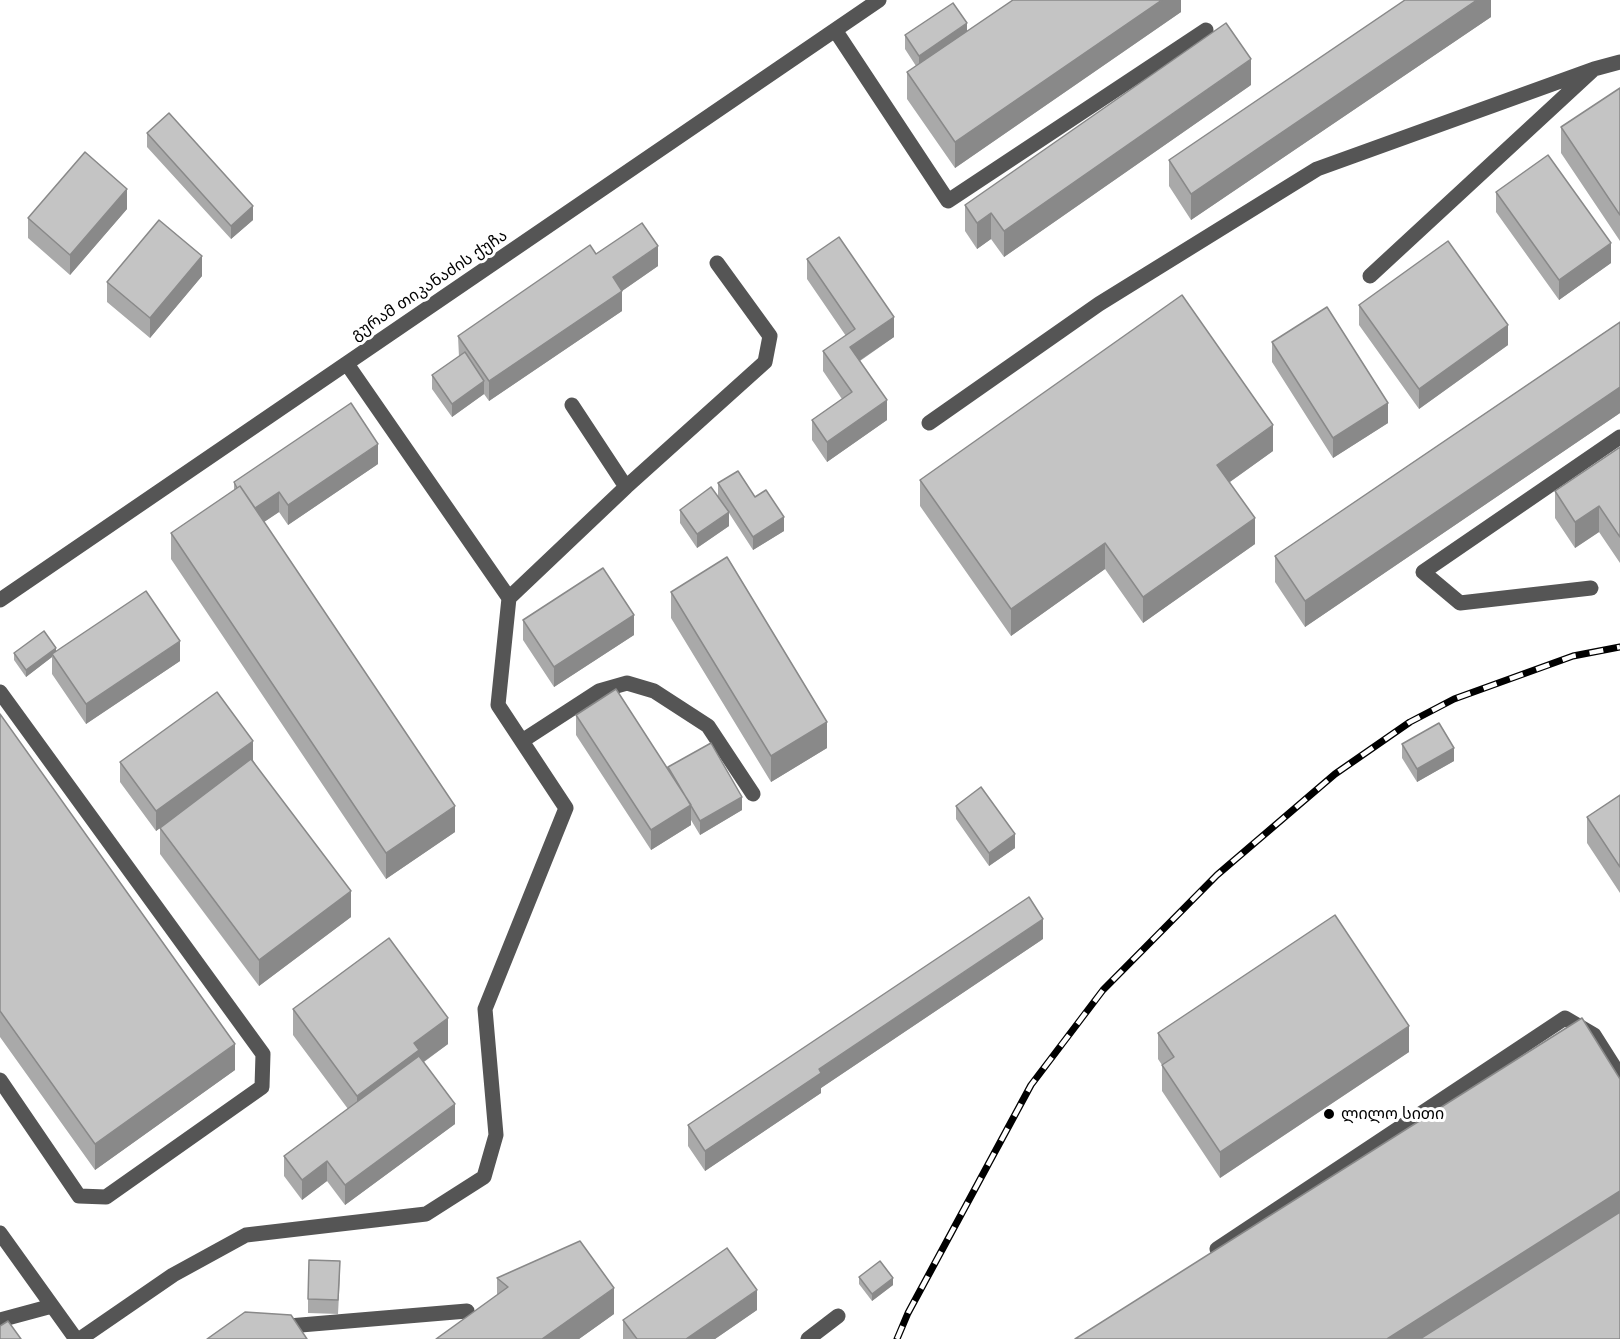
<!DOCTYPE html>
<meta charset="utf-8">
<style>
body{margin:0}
canvas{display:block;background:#fff}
</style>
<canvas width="1620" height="1339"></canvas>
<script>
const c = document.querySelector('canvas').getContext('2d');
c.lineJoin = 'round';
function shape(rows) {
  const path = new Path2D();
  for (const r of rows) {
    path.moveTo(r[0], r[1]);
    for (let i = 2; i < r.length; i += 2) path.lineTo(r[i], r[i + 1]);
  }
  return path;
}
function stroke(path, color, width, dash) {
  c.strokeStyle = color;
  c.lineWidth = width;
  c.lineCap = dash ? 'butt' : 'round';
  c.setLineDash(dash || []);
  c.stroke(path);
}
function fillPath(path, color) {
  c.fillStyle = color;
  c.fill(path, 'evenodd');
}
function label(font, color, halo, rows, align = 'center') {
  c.font = font + ' Lato,"Noto Sans Georgian",sans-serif';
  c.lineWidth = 6;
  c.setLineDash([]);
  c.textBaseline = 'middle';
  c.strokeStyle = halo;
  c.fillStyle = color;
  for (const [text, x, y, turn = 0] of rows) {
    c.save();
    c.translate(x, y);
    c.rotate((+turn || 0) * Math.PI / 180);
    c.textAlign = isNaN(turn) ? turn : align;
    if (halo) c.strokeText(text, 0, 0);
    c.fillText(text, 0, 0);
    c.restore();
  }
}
const minor = shape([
 [835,30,948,201,1206,30],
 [1370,276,1594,69,1620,62],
 [929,423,1099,304,1317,169,1594,69],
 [626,487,765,362,770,336,717,263],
 [1591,588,1460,603,1423,572,1620,437],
 [509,598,626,487,572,405],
 [0,600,879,0],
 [0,692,263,1054,262,1087,106,1197,79,1196,0,1080],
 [522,741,599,691,627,683,654,691,708,726,753,794],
 [0,1233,76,1339],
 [1217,1249,1565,1018,1594,1035,1620,1076],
 [0,1320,52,1306],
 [277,1327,467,1311],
 [80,1339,173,1275,246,1235,426,1214,484,1177,496,1135,485,1009,566,808,498,705,509,598,347,364],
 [808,1339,838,1316]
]);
const rail = shape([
 [897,1339,908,1313,1031,1085,1103,990,1217,875,1335,774,1410,722,1454,699,1573,656,1620,647]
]);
const wall = shape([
 [1181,0,1181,12,955,168,907,99,907,72,916,66,905,49,905,35,967,31],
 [1491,0,1491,17,1191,220,1169,186,1169,160],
 [1251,85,1004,257,991,239,977,249,965,231,965,205],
 [1620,88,1620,241,1561,153,1561,127],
 [147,133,253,220,231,239,147,147],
 [1496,192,1611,263,1559,300,1496,212],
 [127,209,70,275,28,238,28,218],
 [596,254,658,266,622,291,622,311,489,401,484,394,452,417,432,389,432,375,459,357,458,336],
 [807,259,894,337,860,361,887,420,827,462,812,440,812,420,842,399,823,371,823,351,846,336,807,279],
 [202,276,150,338,107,302,107,282],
 [1359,305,1508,345,1419,409,1359,325],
 [1620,322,1620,413,1305,627,1275,582,1275,556],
 [1272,342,1388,423,1333,458,1272,362],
 [1620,447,1620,563,1599,532,1575,548,1555,518,1555,491],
 [1273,451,1230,482,1255,544,1143,623,1105,569,1011,636,920,506,920,480],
 [378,464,288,525,279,512,264,522,455,832,386,879,171,559,171,533,234,490,234,482],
 [718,483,755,497,784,531,753,550,729,513,729,526,697,548,680,523,680,510,718,497],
 [671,592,827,748,771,782,671,618],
 [523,620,634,635,554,687,523,640],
 [56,651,180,661,86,724,52,674,52,657,26,677,14,660,14,653],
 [0,714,235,1070,95,1170,0,1037],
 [576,715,668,771,668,767,742,810,700,835,691,820,691,825,651,850,576,735],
 [1402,744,1454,761,1417,782,1402,758],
 [253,760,351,917,259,986,160,854,160,828,156,831,120,782,120,762],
 [1620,795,1620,893,1587,843,1587,817],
 [956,806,1015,848,989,866,956,819],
 [1043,939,821,1088,821,1093,705,1171,688,1146,688,1125],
 [293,1009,448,1044,424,1062,455,1124,345,1205,327,1181,302,1200,284,1176,284,1156,348,1109,293,1035],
 [1158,1033,1409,1052,1220,1178,1162,1091,1162,1065,1158,1059],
 [340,1275,338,1314,308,1313,308,1299],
 [859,1277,893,1285,872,1301,859,1284],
 [497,1278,614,1314,579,1339,436,1339,497,1296],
 [757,1310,715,1339,623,1339,623,1320]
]);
const shadedWall = shape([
 [1162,0,1181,0,1181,12,955,168,955,142],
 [1477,0,1491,0,1491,17,1191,220,1191,194],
 [967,23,967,37,919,69,919,56],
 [1251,59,1251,85,1004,257,1004,231],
 [127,189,127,209,70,275,70,255],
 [253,206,253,220,231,239,231,226],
 [991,213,991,239,977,249,977,223],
 [1611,243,1611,263,1559,300,1559,280],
 [658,246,658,266,622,291,622,311,489,401,489,381,613,277],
 [202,256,202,276,150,338,150,318],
 [894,317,894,337,850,367,850,347],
 [1508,325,1508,345,1419,409,1419,389],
 [484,381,484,394,452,417,452,404],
 [1620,387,1620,413,1305,627,1305,601],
 [887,400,887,420,827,462,827,442],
 [1388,403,1388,423,1333,458,1333,438],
 [1273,425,1273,451,1217,491,1217,465],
 [378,444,378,464,288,525,288,505],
 [279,492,279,512,252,530,252,510],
 [1599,506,1599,532,1575,548,1575,522],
 [729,512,729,526,697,548,697,534],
 [784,517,784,531,753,550,753,537],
 [1255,518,1255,544,1143,623,1143,597],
 [1105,543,1105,569,1011,636,1011,609],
 [634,615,634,635,554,687,554,667],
 [180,641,180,661,86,724,86,704],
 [56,648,56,655,52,654,52,657,26,677,26,670],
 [827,722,827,748,771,782,771,756],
 [253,741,253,761,156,831,156,811],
 [1454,748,1454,761,1417,782,1417,769],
 [742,797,742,810,700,835,700,821],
 [691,805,691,825,651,850,651,830],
 [455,806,455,832,386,879,386,853],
 [1015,834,1015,848,989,866,989,853],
 [351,891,351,917,259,986,259,960],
 [1043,919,1043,939,821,1088,821,1093,705,1171,705,1151,819,1069],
 [448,1018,448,1044,419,1065,357,1122,357,1096,414,1043],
 [1409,1026,1409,1052,1220,1178,1220,1152],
 [235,1044,235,1070,95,1170,95,1144],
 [455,1104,455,1124,345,1205,345,1185],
 [327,1161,327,1181,302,1200,302,1180],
 [1620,1191,1620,1217,1428,1339,1387,1339],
 [893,1278,893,1285,872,1301,872,1294],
 [614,1288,614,1314,579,1339,542,1339],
 [757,1290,757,1310,715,1339,686,1339]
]);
const building = shape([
 [1013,0,1162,0,955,142,907,72,1013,0],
 [1405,0,1477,0,1191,194,1169,160,1405,0],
 [953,3,967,23,919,56,905,35,953,3],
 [1226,23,1251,59,1004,231,991,213,977,223,965,205,1226,23],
 [1620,88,1620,215,1561,127,1620,88],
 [169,113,253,206,231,226,147,133,169,113],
 [85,152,127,189,70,255,28,218,85,152],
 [1548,155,1611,243,1559,280,1496,192,1548,155],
 [159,220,202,256,150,318,107,282,159,220],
 [642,223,658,246,613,277,622,291,489,381,458,336,590,245,596,254,642,223],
 [839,237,894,317,850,347,887,400,827,442,812,420,852,392,823,351,855,329,807,259,839,237],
 [1448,241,1508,325,1419,389,1359,305,1448,241],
 [1182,295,1273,425,1217,465,1255,518,1143,597,1105,543,1011,609,920,480,1182,295],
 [1327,307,1388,403,1333,438,1272,342,1327,307],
 [1620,322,1620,387,1305,601,1275,556,1620,322],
 [465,352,484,381,452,404,432,375,465,352],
 [351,403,378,444,288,505,279,492,255,508,240,486,237,488,234,482,351,403],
 [1620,447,1620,537,1599,506,1575,522,1555,491,1620,447],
 [738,471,755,497,766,490,784,517,753,537,718,483,738,471],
 [240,486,455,806,386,853,171,533,240,486],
 [711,487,729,512,697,534,680,510,711,487],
 [727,557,827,722,771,756,671,592,727,557],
 [603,568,634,615,554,667,523,620,603,568],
 [146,591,180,641,86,704,52,654,146,591],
 [44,631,56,648,26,670,14,653,44,631],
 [616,689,691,805,651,830,576,715,616,689],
 [217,692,253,741,156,811,120,762,217,692],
 [0,714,235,1044,95,1144,0,1011,0,714],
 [1439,723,1454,748,1417,769,1402,744,1439,723],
 [711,743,742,797,700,821,668,767,711,743],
 [251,759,351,891,259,960,160,828,251,759],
 [981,787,1015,834,989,853,956,806,981,787],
 [1620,795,1620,867,1587,817,1620,795],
 [1029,897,1043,919,819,1069,821,1073,705,1151,688,1125,1029,897],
 [1335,915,1409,1026,1220,1152,1162,1065,1174,1057,1158,1033,1335,915],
 [389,938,448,1018,414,1043,419,1050,357,1096,293,1009,389,938],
 [1582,1018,1620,1079,1620,1191,1387,1339,1075,1339,1582,1018],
 [419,1056,455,1104,345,1185,327,1161,302,1180,284,1156,419,1056],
 [1620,1212,1620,1339,1420,1339,1620,1212],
 [580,1241,614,1288,542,1339,436,1339,508,1287,497,1278,580,1241],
 [727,1248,757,1290,686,1339,637,1339,623,1320,727,1248],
 [309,1260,340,1261,338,1300,308,1299,309,1260],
 [880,1261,893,1278,872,1294,859,1277,880,1261],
 [245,1312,291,1315,307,1339,207,1339,245,1312],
 [8,1321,21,1339,0,1339,0,1326,8,1321]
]);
const markers = [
 [1329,1114,6,"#000"]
];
const streetNames = [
 ["გურამ თიკანაძის ქუჩა",429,285,-34]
];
const poiNames = [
 ["ლილო სითი",1341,1114]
];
stroke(minor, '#555', 15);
stroke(rail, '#000', 7);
stroke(rail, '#fff', 4.5, [14]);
fillPath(wall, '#a9a9a9');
fillPath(shadedWall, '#898989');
fillPath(building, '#c4c4c4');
stroke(building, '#898989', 1.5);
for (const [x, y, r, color] of markers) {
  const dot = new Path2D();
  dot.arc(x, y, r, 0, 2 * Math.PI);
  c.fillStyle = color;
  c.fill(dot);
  stroke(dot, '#fff', 2);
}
label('16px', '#000', '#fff', streetNames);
label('16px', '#000', '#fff', poiNames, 'left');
</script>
